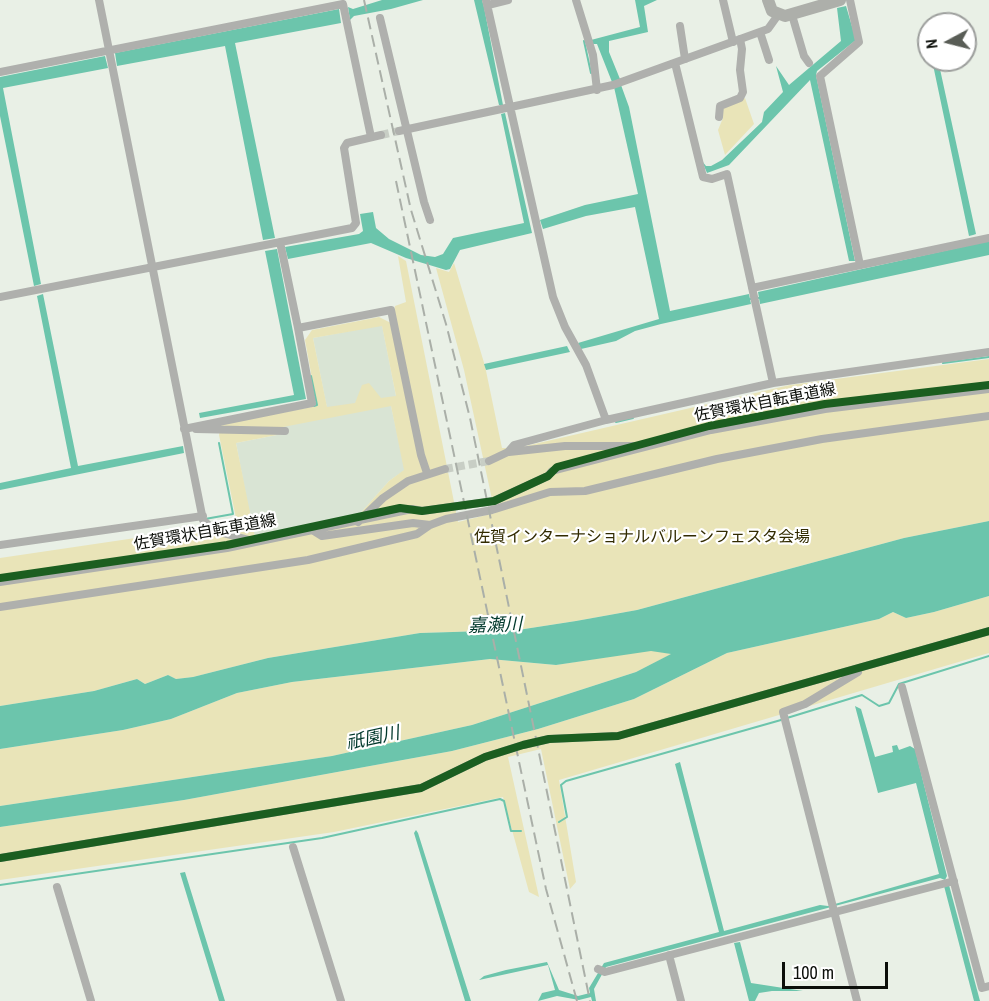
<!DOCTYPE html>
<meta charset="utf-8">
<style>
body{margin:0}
#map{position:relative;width:989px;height:1001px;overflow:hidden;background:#e9f0e6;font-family:"Archivo Narrow",sans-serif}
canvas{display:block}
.north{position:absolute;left:917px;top:12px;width:60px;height:60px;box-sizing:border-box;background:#fff;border:2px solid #9d9f9d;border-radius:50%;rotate:263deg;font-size:16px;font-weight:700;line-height:24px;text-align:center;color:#0b0e09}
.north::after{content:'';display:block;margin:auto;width:21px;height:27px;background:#595d56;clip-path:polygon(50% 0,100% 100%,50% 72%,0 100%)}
.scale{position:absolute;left:782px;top:962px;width:106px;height:27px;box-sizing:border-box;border:3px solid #0b0e09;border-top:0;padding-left:8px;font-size:18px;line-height:21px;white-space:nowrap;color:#0b0e09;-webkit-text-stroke:4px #fff;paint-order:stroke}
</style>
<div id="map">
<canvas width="989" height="1001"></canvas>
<div class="north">N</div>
<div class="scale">100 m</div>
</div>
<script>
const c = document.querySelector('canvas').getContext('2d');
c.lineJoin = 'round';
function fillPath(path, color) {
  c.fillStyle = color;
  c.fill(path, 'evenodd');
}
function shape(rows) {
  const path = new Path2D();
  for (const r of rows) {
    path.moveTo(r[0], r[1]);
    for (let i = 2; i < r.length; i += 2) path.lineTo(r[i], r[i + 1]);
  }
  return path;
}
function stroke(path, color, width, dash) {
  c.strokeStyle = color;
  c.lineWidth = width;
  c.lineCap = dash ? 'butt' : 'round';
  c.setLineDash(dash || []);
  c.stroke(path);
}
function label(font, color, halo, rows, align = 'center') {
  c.font = font + ' "Archivo Narrow","Noto Sans JP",sans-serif';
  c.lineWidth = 4.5;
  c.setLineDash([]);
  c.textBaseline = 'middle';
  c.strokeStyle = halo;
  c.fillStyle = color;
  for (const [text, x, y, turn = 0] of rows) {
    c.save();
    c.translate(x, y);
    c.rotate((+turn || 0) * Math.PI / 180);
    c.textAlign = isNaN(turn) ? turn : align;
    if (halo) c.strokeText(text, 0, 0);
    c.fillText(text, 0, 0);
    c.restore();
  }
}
const built = shape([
 [382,325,396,396,391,406,405,470,389,481,357,517,254,537,236,443,282,434,282,427,327,408,313,338]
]);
const green = shape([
 [745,98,754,124,725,155,718,130,723,118,722,108],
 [398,256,406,261,458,522,495,513,464,370,436,268,449,272,454,263,485,366,502,448,517,448,790,385,989,359,989,521,904,538,637,610,576,621,518,630,420,633,268,658,193,677,176,679,168,675,145,684,137,679,94,691,0,706,0,558,237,523,219,435,221,424,317,406,305,340,312,330,379,317,391,323,395,306,406,302],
 [382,326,396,396,381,398,369,383,362,385,355,403,327,407,313,338],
 [391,406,404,470,389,481,357,517,255,537,236,443,282,434,283,427],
 [989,596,989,653,559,780,576,882,570,889,541,749,508,757,539,897,529,892,503,797,334,832,0,880,0,827,184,800,452,751,538,729,634,699,727,653,879,619,893,612,906,618,934,612],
 [651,650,672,654,636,672,472,725,332,756,0,806,0,749,123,730,171,719,237,693,292,682,490,659,556,665]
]);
const water = shape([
 [382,0,423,0,391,9,354,16,350,20,348,7,353,9],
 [474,0,482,0,484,7,503,105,499,105],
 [635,0,657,0,644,6,648,32,609,41,609,52,620,79,612,82,597,44,592,44,591,40,640,27],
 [846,6,856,40,817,71,816,75,855,261,849,261,810,80,729,165,707,173,702,161,706,166,711,166,722,160,762,122,764,112,783,92,776,66,789,85,841,41,837,8],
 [339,9,341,23,235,43,275,238,263,240,225,46,117,66,115,53],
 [105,56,108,68,3,88,41,284,34,286,0,116,0,77],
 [932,60,938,60,976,234,973,235,969,236],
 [621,85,629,107,670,311,749,294,751,304,661,324,635,331,616,341,581,349,578,343,659,319,635,207,586,216,543,229,540,220,585,205,638,194,614,87],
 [505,113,532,233,460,250,450,269,446,270,406,258,371,243,288,259,285,247,359,234,363,231,360,214,373,212,376,228,389,239,421,255,435,257,443,254,453,238,524,223,501,114],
 [989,241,989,255,760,304,758,292],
 [277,249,306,399,200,418,199,413,294,395,265,251],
 [43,294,78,466,183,446,184,453,0,490,0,483,71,468,37,296],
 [567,346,570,352,486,370,484,364],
 [989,521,989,596,934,612,906,618,893,612,879,619,727,653,634,699,538,729,452,751,184,800,0,827,0,806,332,756,472,725,636,672,671,654,651,651,556,665,490,659,292,682,237,693,171,719,123,730,0,749,0,706,94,691,137,679,145,684,168,675,176,679,193,677,268,658,420,633,518,630,576,621,637,610,904,538],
 [855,706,861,709,875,757,893,752,892,746,897,745,899,750,910,746,915,749,947,876,945,880,940,878,606,967,594,989,596,1001,592,1001,591,997,579,1000,557,996,538,1001,542,993,555,990,548,965,479,980,484,976,506,970,547,962,559,990,578,996,590,993,589,988,604,963,719,932,675,764,680,762,724,931,820,905,828,906,939,874,916,783,878,793],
 [416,830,418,833,471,1001,465,1001,414,833],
 [185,872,225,1001,219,1001,180,873],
 [949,885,980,1001,974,1001,944,886],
 [740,942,751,983,803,991,772,991,759,993,755,1001,749,1001,734,943]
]);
const stream = shape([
 [584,41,591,73],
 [750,299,759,298],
 [943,363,989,357],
 [311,376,317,405,314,406],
 [616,422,633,418],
 [205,519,233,514,219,443],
 [787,718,862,695,879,706,889,703,899,684,989,656],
 [559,822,567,817,561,785,566,781,781,720],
 [0,885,322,838,500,799,504,801,511,831,521,831]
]);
const streetTunnel = shape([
 [381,135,399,131],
 [445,469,489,461]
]);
const street = shape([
 [99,0,203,520,215,531,253,541],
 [486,0,553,297,565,327,586,365,606,420,514,445,508,452,489,461],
 [576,0,593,55,597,90],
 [723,0,733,42],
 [850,0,859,42,820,76,860,265],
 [488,5,508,0],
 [792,15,804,56,809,63],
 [380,18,424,202,430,220],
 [680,26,685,59],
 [760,32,769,60],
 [675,63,703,177,712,179,727,174,773,383],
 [0,72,343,4,371,137],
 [719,117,720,106,740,98,743,92,740,70,742,49,740,39],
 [399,131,613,85,768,29,778,15],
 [280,242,298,328,391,310,421,455,427,473],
 [752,288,989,238],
 [0,297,352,228,356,223,344,148,347,143,381,135],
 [606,420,773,383,989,352],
 [184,429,312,403,298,328],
 [196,429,285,431],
 [509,452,565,446,636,446],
 [358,522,383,498,408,481,445,469],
 [314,531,322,536,413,523,430,525],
 [0,545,203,516],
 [0,582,227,548,412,509,422,511,494,501,548,476,552,471,711,430,825,409,989,389],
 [0,607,308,560,417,534,430,525,446,519,492,510,550,492,585,491,717,459,822,439,989,416],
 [902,687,982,988,989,986],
 [293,847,341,1001],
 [0,858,421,788,485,757,523,745,549,739,618,736,989,631],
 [57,887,91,1001],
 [669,955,681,1001],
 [598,969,605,972,954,881],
 [857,1001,783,712,805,704,858,672]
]);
const secondary = shape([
 [768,0,772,11,785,16,840,0]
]);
const rail = shape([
 [364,0,411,210,446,324,470,418,590,1001],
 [396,181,546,889,577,1001]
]);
const cycleway = shape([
 [0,578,227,545,400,508,422,511,494,501,548,476,557,467,709,426,825,404,989,385],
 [0,858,421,788,485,757,523,745,549,739,618,736,989,631]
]);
const streetNames = [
 ["佐賀環状自転車道線",765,403,-11],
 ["佐賀環状自転車道線",205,533,-10]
];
const parkNames = [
 ["佐賀インターナショナルバルーンフェスタ会場",642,538]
];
const waterNames = [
 ["嘉瀬川",495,626,-2],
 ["祇園川",373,739,-12]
];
fillPath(built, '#d9e4d4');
fillPath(green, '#e9e4b8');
fillPath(water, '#6cc5ac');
stroke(stream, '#6cc5ac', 2);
stroke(streetTunnel, '#c8cec5', 8, [8, 4]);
stroke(street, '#afb0ad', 8);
stroke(secondary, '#adafaa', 12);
stroke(rail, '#aaafa8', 2, [12, 6]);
stroke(cycleway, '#1b5e20', 8);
label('16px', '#0b0e09', '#fff', streetNames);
label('16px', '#322b01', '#fff', parkNames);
label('italic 18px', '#00382b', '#fff', waterNames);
</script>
